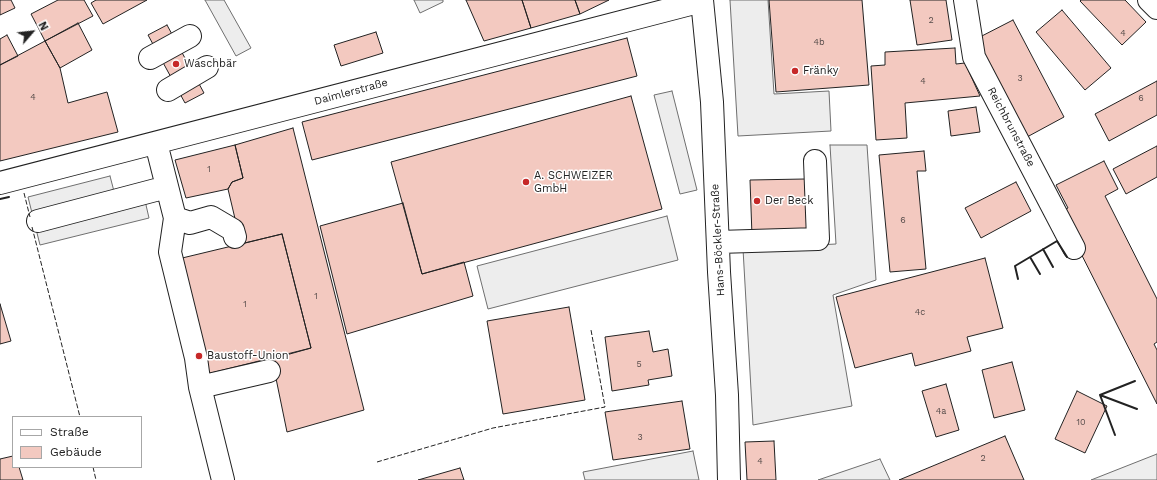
<!DOCTYPE html>
<meta charset="utf-8">
<style>
body{margin:0}
#map{position:relative;width:1157px;height:480px;overflow:hidden;background:#fff;font-family:"Work Sans",sans-serif}
canvas{display:block}
.legend{position:absolute;left:12px;top:416px;width:130px;height:52px;box-sizing:border-box;background:#fff;border:1px solid #a7a7a7;margin:0;padding:5px 7px;list-style:none;font-size:12px;color:#222}
.legend li{display:flex;align-items:center;gap:8px;height:20px}
.legend b{width:20px;border:1px solid #a7a7a7}
.north{position:absolute;left:12px;top:12px;width:40px;height:40px;-webkit-text-stroke:3px #fff;paint-order:stroke;rotate:62deg;font-size:11px;font-weight:700;line-height:16px;text-align:center;color:#222}
.north::after{content:'';display:block;margin:auto;width:14px;height:18px;background:#222;clip-path:polygon(50% 0,100% 100%,50% 72%,0 100%)}
</style>
<div id="map">
<canvas width="1157" height="480"></canvas>
<ul class="legend">
<li><b style="height:5px;background:#fff"></b>Straße</li>
<li><b style="height:11px;background:#f3c9c0"></b>Gebäude</li>
</ul>
<div class="north">N</div>
</div>
<script>
const c = document.querySelector('canvas').getContext('2d');
c.lineJoin = 'round';
function fillPath(path, color) {
  c.fillStyle = color;
  c.fill(path, 'evenodd');
}
function shape(rows) {
  const path = new Path2D();
  for (const r of rows) {
    path.moveTo(r[0], r[1]);
    for (let i = 2; i < r.length; i += 2) path.lineTo(r[i], r[i + 1]);
  }
  return path;
}
function stroke(path, color, width, dash) {
  c.strokeStyle = color;
  c.lineWidth = width;
  c.lineCap = dash ? 'butt' : 'round';
  c.setLineDash(dash || []);
  c.stroke(path);
}
function label(font, color, halo, rows, align = 'center') {
  c.font = font + ' "Work Sans",sans-serif';
  c.lineWidth = 3;
  c.setLineDash([]);
  c.textBaseline = 'middle';
  c.strokeStyle = halo;
  c.fillStyle = color;
  for (const [text, x, y, turn = 0] of rows) {
    c.save();
    c.translate(x, y);
    c.rotate((+turn || 0) * Math.PI / 180);
    c.textAlign = isNaN(turn) ? turn : align;
    if (halo) c.strokeText(text, 0, 0);
    c.fillText(text, 0, 0);
    c.restore();
  }
}
const green = shape([
 [1157,454,1157,480,1091,480,1157,454]
]);
const parking = shape([
 [205,0,224,0,251,48,236,56,205,0],
 [414,0,443,0,443,2,420,13,414,0],
 [730,0,768,0,774,94,829,91,831,131,738,136,730,0],
 [672,91,697,190,680,194,654,95,672,91],
 [830,145,867,145,876,280,833,295,852,406,753,425,743,249,836,244,830,145],
 [110,176,116,199,143,192,149,218,40,245,28,197,110,176],
 [667,216,678,260,488,309,477,266,667,216],
 [693,451,699,480,585,480,583,472,693,451],
 [880,459,890,480,818,480,880,459]
]);
const building = shape([
 [0,0,11,0,15,8,0,15,0,0],
 [58,0,84,0,93,16,45,41,31,14,58,0],
 [96,0,147,0,103,24,91,3,96,0],
 [466,0,522,0,531,28,484,41,466,0],
 [522,0,575,0,580,14,531,28,522,0],
 [575,0,609,0,580,14,575,0],
 [769,0,862,0,869,85,776,92,769,0],
 [910,0,946,0,952,40,917,45,910,0],
 [1081,0,1125,0,1146,22,1122,45,1080,1,1081,0],
 [1062,10,1111,68,1085,90,1036,32,1062,10],
 [1013,20,1064,117,1027,137,976,39,1013,20],
 [78,23,92,50,60,68,45,41,78,23],
 [167,25,204,93,185,103,148,35,167,25],
 [376,32,383,53,341,66,334,45,376,32],
 [7,35,18,56,0,65,0,39,7,35],
 [627,38,637,76,312,160,302,122,627,38],
 [45,41,60,68,68,103,107,92,118,132,0,161,0,65,45,41],
 [955,48,956,64,965,63,980,96,905,103,907,138,876,140,871,66,885,65,885,52,955,48],
 [1157,81,1157,115,1109,141,1095,114,1157,81],
 [631,96,662,209,422,274,391,162,631,96],
 [976,107,980,132,951,136,948,111,976,107],
 [293,128,364,410,287,432,272,359,311,348,282,234,241,244,228,189,232,182,243,178,235,145,293,128],
 [235,145,243,178,232,182,228,189,186,198,175,160,235,145],
 [1157,146,1157,177,1126,194,1113,169,1157,146],
 [924,151,926,171,917,171,926,269,890,272,879,155,924,151],
 [1104,161,1118,189,1105,196,1157,299,1157,342,1154,344,1157,350,1157,404,1060,212,1068,208,1056,185,1104,161],
 [805,179,807,234,752,236,750,180,805,179],
 [1016,182,1031,211,981,238,965,208,1016,182],
 [403,203,422,274,464,262,473,296,347,334,320,226,403,203],
 [282,234,311,348,207,374,178,259,282,234],
 [985,258,1003,328,967,337,971,351,915,366,912,353,855,368,836,297,985,258],
 [0,304,11,341,0,344,0,304],
 [569,307,585,400,503,414,487,321,569,307],
 [649,331,653,352,668,349,672,376,648,380,649,385,612,391,605,337,649,331],
 [1012,362,1025,410,994,418,982,370,1012,362],
 [946,384,959,430,936,437,922,391,946,384],
 [1077,391,1107,406,1085,453,1055,439,1077,391],
 [682,401,690,449,613,460,605,412,682,401],
 [1005,436,1024,480,899,480,1005,436],
 [774,441,776,480,747,480,745,442,774,441],
 [13,456,13,467,19,467,23,480,0,480,0,459,13,456],
 [460,468,464,480,418,480,460,468]
]);
const minor = shape([
 [702,0,712,102,719,272,727,395,729,480],
 [965,0,974,57,1074,248],
 [1149,0,1157,8],
 [150,58,190,36],
 [168,90,207,67],
 [156,143,175,218,170,252,196,358,200,387,223,480],
 [0,183,702,1],
 [175,218,190,223,211,217,233,230,235,237],
 [38,221,167,187],
 [718,242,818,239,815,161],
 [200,387,269,371]
]);
const fence = shape([
 [24,193,30,217],
 [32,227,80,417],
 [377,462,493,428,605,407,591,330],
 [93,467,96,480]
]);
const wall = shape([
 [0,199,9,197],
 [1043,249,1053,267],
 [1030,257,1040,274],
 [1018,279,1015,266,1057,241,1067,257],
 [1100,395,1137,409],
 [1115,435,1100,395,1135,381]
]);
const markers = [
 [176,64,4,"#c62828"],
 [795,71,4,"#c62828"],
 [526,182,4,"#c62828"],
 [757,201,4,"#c62828"],
 [199,356,4,"#c62828"]
];
const numberNames = [
 ["2",931,20],
 ["4",1123,33],
 ["4b",819,42],
 ["3",1020,78],
 ["4",923,81],
 ["4",33,97],
 ["6",1141,98],
 ["1",209,169],
 ["6",903,220],
 ["1",316,296],
 ["1",245,304],
 ["4c",920,312],
 ["5",639,364],
 ["4a",941,411],
 ["10",1081,422],
 ["3",640,437],
 ["2",983,458],
 ["4",760,461]
];
const poiNames = [
 ["Waschbär",184,64],
 ["Fränky",803,71],
 ["A. SCHWEIZER",534,176],
 ["GmbH",534,189],
 ["Der Beck",765,201],
 ["Baustoff-Union",207,356]
];
const streetNames = [
 ["Daimlerstraße",351,92,-15],
 ["Reichbrunstraße",1011,127,62],
 ["Hans-Böckler-Straße",718,240,-93]
];
fillPath(green, '#eee');
stroke(green, '#6f6f6f', 1);
fillPath(parking, '#ededed');
stroke(parking, '#6f6f6f', 1);
fillPath(building, '#f3c9c0');
stroke(building, '#222', 1);
stroke(minor, '#222', 24);
stroke(minor, '#fff', 22);
stroke(fence, '#222', 1, [5, 2]);
stroke(wall, '#222', 2);
for (const [x, y, r, color] of markers) {
  const dot = new Path2D();
  dot.arc(x, y, r, 0, 2 * Math.PI);
  c.fillStyle = color;
  c.fill(dot);
  stroke(dot, '#fff', 1.5);
}
label('9px', '#564c4a', null, numberNames);
label('11px', '#222', '#fff', poiNames, 'left');
label('11px', '#222', '#fff', streetNames);
</script>
